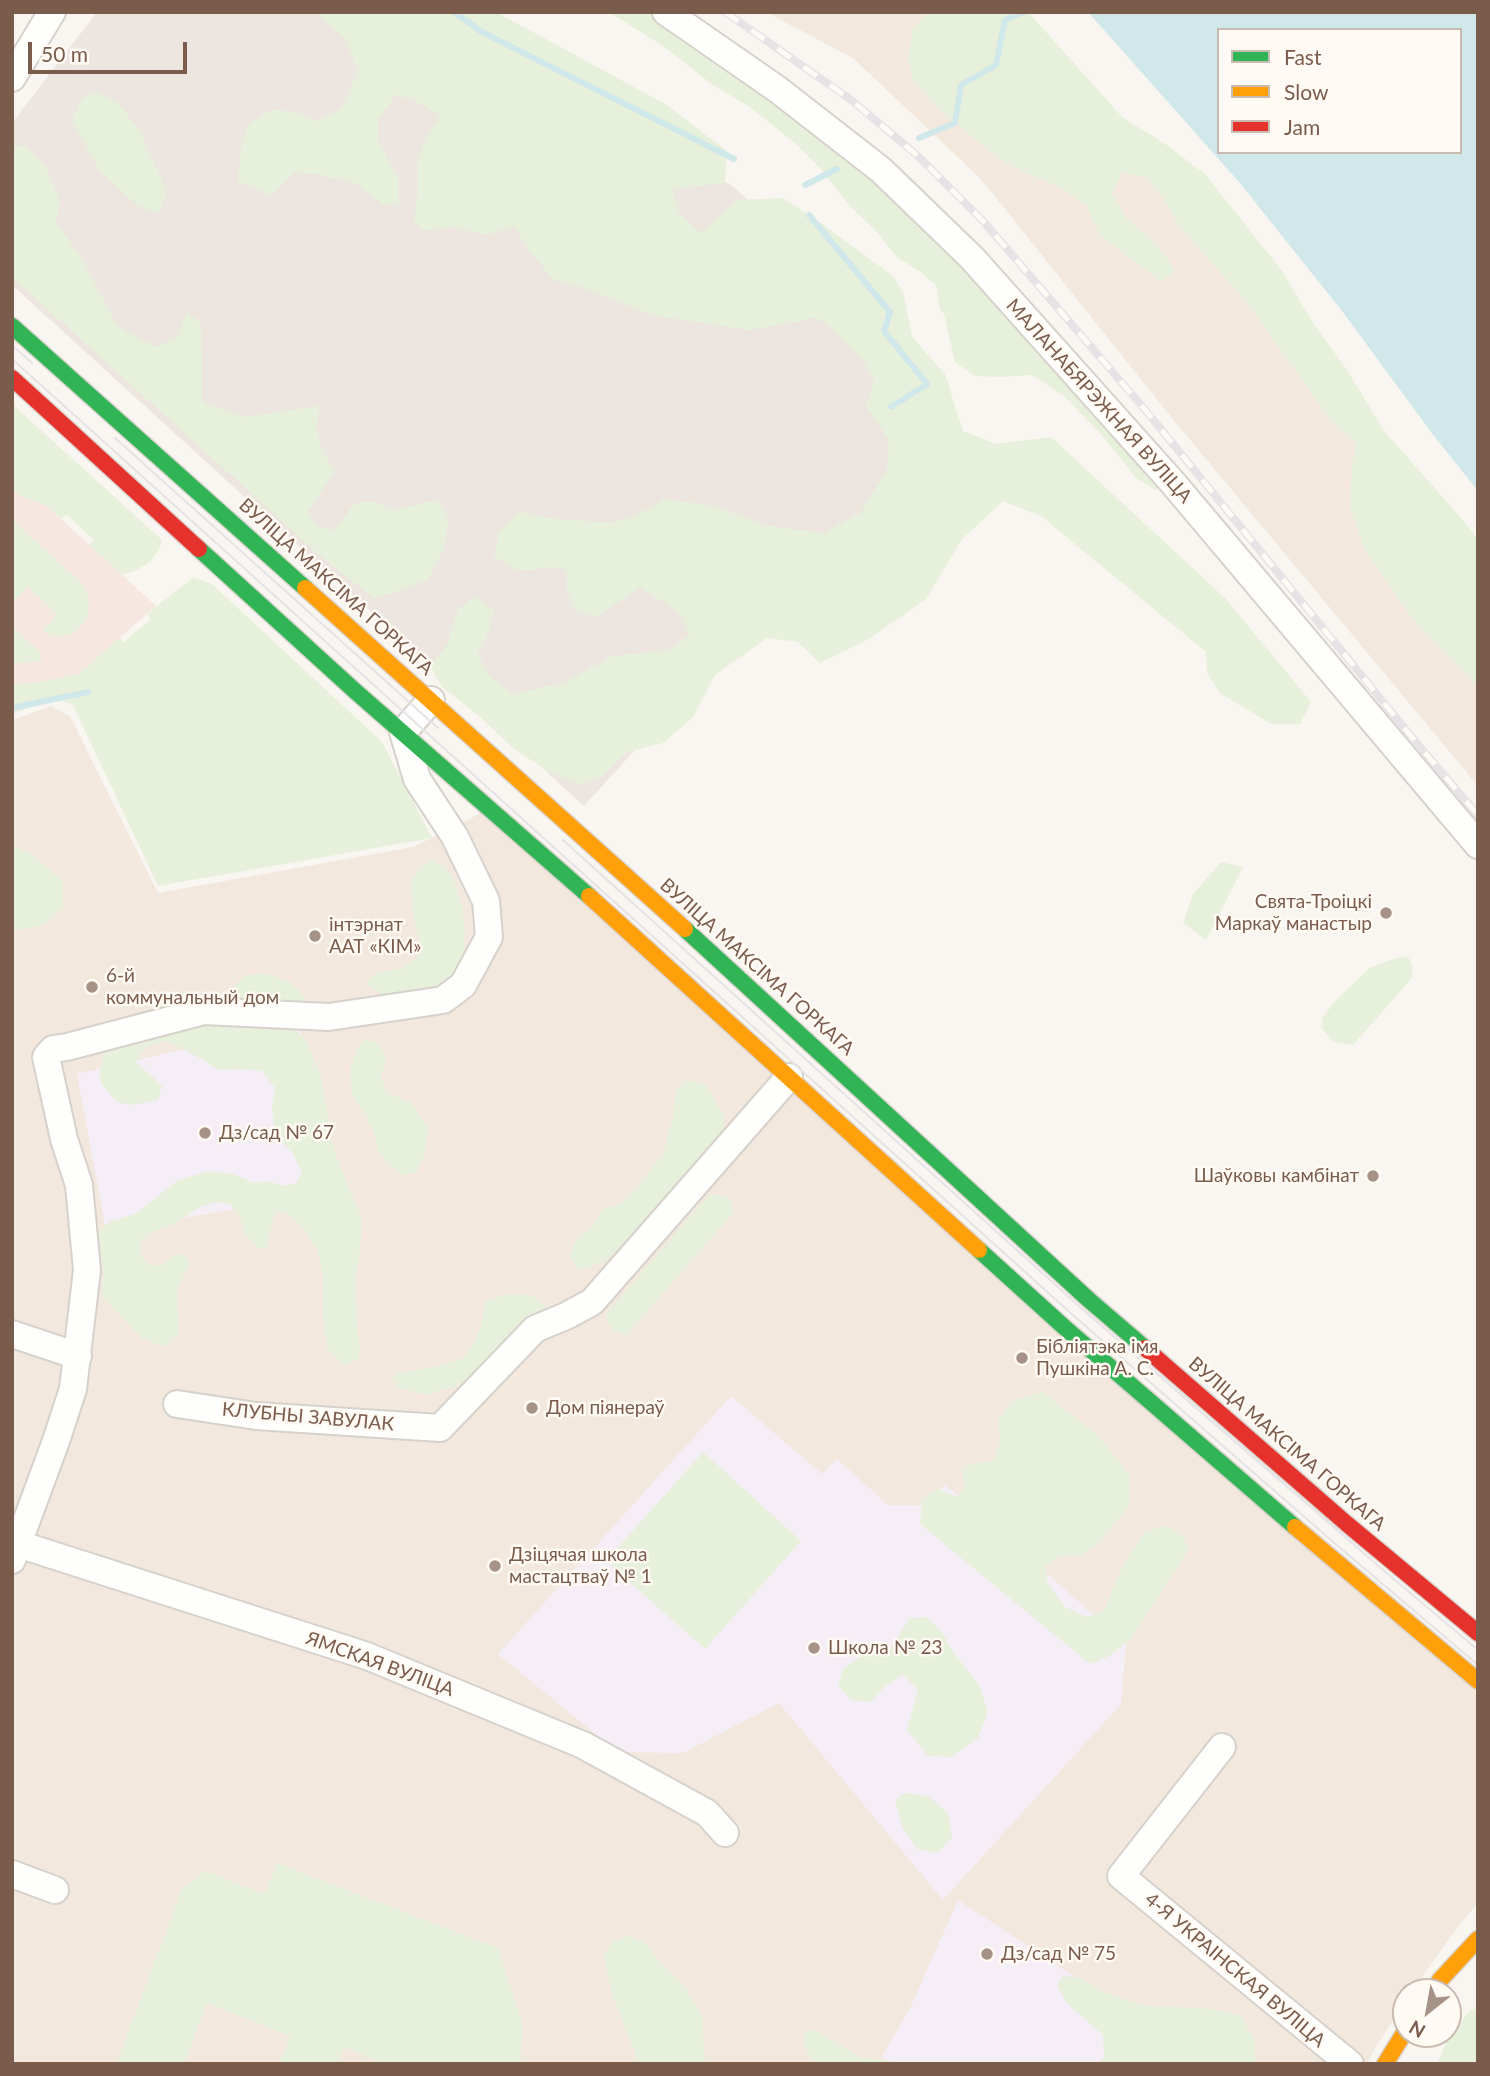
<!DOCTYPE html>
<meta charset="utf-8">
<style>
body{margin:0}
#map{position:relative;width:1490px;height:2076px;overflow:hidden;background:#f9f5f0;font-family:Lato,sans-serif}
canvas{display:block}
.frame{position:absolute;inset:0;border:14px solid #7a5c4d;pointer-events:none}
.legend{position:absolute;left:1217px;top:28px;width:245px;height:126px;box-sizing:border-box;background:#fffaf3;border:2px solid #cabbb1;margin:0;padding:9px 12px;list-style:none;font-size:21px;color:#7a5c4d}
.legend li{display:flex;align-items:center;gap:14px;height:35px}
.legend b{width:35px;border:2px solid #cabbb1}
.north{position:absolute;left:1392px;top:1978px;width:70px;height:70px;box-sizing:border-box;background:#fffaf3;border:2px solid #cabbb1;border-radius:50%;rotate:211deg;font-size:19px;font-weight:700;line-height:28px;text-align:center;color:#7a5c4d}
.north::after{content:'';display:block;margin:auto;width:24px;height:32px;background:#a69286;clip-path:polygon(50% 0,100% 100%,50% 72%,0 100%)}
.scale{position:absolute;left:28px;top:42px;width:159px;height:32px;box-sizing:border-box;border:4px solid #7a5c4d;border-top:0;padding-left:9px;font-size:21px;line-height:24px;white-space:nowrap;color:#7a5c4d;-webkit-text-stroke:5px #fffaf3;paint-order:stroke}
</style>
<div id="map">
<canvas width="1490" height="2076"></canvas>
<div class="frame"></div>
<ul class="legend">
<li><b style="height:9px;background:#30b455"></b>Fast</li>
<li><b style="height:9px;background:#ff9f0a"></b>Slow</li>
<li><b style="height:9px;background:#e5322d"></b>Jam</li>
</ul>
<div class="north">N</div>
<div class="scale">50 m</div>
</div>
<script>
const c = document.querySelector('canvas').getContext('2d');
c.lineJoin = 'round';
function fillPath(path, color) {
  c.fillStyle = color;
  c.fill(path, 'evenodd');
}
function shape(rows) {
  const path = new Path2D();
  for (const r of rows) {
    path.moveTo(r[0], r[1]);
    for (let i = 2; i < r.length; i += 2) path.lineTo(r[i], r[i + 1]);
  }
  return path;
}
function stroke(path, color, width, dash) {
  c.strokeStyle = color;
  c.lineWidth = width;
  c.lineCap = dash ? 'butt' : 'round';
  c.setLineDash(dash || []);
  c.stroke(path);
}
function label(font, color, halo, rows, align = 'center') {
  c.font = font + ' Lato,sans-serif';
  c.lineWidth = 5;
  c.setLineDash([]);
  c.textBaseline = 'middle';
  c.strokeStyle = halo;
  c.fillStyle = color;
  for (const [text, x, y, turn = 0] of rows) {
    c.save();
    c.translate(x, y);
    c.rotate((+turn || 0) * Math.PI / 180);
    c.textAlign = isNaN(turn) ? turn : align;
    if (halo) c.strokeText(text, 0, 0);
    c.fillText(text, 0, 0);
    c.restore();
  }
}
const residential = shape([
 [766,12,991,12,1214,239,1478,604,1478,786,1167,412,981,179,854,59],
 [51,706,70,716,158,893,413,847,481,813,1478,1693,1478,1903,1460,1924,1411,1992,1406,1992,1406,2000,1377,2045,1367,2064,12,2064,12,720]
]);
const commercial = shape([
 [12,490,17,494,47,506,156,606,79,674,12,687]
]);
const industrial = shape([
 [97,12,370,12,467,48,731,185,837,279,916,470,634,751,584,806,12,285,12,123]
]);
const education = shape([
 [299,1023,334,1192,106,1231,77,1074],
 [731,1396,822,1474,837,1459,888,1505,926,1506,945,1484,1126,1643,1121,1704,943,1900,779,1703,683,1753,617,1752,498,1654],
 [958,1900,1164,2036,1146,2064,878,2064,910,2008]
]);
const green = shape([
 [315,12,496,12,665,104,727,151,725,183,673,189,679,213,701,233,737,200,783,198,822,224,893,276,903,292,912,337,945,374,963,431,996,444,1051,437,1225,598,1311,702,1300,724,1271,724,1220,693,1207,673,1206,652,1041,516,1003,501,962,539,926,599,869,639,820,663,798,642,767,638,715,675,693,717,663,743,627,752,601,777,581,784,547,771,513,748,478,715,442,687,430,667,448,643,458,609,474,597,494,609,489,630,478,654,489,676,513,694,564,683,612,656,668,650,690,635,678,611,640,588,596,617,575,610,567,592,567,570,555,567,519,571,494,557,499,532,520,512,548,518,612,523,633,517,666,499,713,506,768,526,824,533,860,513,887,470,889,440,866,406,874,380,860,356,829,326,815,318,751,330,656,316,578,286,555,281,529,251,515,227,485,235,452,227,425,231,414,221,418,188,417,159,430,132,441,116,414,100,396,95,378,119,379,142,398,179,399,204,384,205,355,183,317,174,294,173,272,196,238,181,241,148,247,125,272,109,297,113,318,121,341,109,358,72,346,39],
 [609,12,650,12,684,38,821,128,976,281,1051,365,1104,429,1161,483,1156,490,1137,479,1101,434,1063,395,1032,375,1001,377,974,376,955,362,944,314,940,309,936,285,922,273,897,257,876,231,850,206,820,168,794,142,748,106,713,85,663,46],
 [929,12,1028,12,1123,118,1164,143,1205,174,1282,271,1315,326,1347,370,1384,431,1455,511,1478,539,1478,686,1417,625,1365,550,1350,507,1352,465,1356,443,1333,423,1245,300,1179,226,1163,197,1146,178,1122,172,1112,194,1127,219,1157,244,1175,270,1162,282,1100,236,1087,206,1062,188,1026,173,1000,159,942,112,912,79,908,58,913,28],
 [96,92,119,104,140,131,167,192,159,213,139,207,98,169,72,120,82,98],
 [23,145,44,164,60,201,56,223,80,255,118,327,156,347,177,337,187,312,201,323,202,402,244,417,320,406,316,428,323,451,335,471,308,512,315,525,334,530,355,503,372,501,392,510,439,500,448,518,444,549,428,579,399,591,374,598,326,561,12,277,12,149],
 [12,404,162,540,160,548,151,561,137,570,125,574,119,572,89,545,94,540,67,515,61,519,47,506,17,494,12,490],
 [12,519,83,585,87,591,89,607,87,619,74,633,62,636,52,636,42,631,57,615,28,587,12,603],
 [194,577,213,585,382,742,432,838,158,886,73,705,58,699,12,713,12,684,34,683,79,674,119,638,124,642,151,619,147,614],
 [12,627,41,653,41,660,36,662,14,663],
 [12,844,33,856,62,880,63,908,42,925,12,932],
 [432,860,446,868,454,881,462,906,465,933,463,960,453,975,434,987,412,996,386,997,368,985,368,980,379,972,401,969,417,957,420,946,412,910,411,880,420,867],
 [1221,862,1243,867,1206,940,1183,923,1193,894],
 [1400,957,1409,958,1412,966,1412,978,1353,1045,1334,1042,1321,1028,1323,1017,1336,1000,1371,967],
 [265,973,292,983,306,1000,298,1010,248,1004,234,995,235,986,244,976],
 [285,1021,305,1039,321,1075,331,1138,339,1164,362,1218,360,1251,356,1275,357,1325,360,1351,357,1360,344,1365,327,1348,323,1318,323,1274,317,1250,303,1227,285,1213,275,1212,266,1248,258,1249,244,1232,240,1216,230,1204,215,1202,198,1208,176,1223,150,1233,141,1241,140,1252,147,1264,161,1266,175,1254,186,1255,190,1265,182,1279,177,1292,179,1334,164,1347,142,1338,102,1296,104,1274,99,1248,99,1231,111,1221,135,1214,177,1181,209,1171,233,1174,254,1183,269,1181,283,1186,297,1183,302,1171,293,1154,274,1131,272,1105,275,1088,262,1071,236,1069,219,1070,186,1050,165,1041,144,1048,136,1062,162,1086,158,1100,132,1105,117,1102,102,1085,99,1075,104,1055,109,1043,162,1029,216,1023],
 [364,1039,379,1044,387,1058,381,1076,388,1093,412,1103,428,1128,425,1155,416,1173,404,1175,388,1165,378,1150,374,1133,365,1114,352,1095,350,1071,356,1050],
 [688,1080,706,1085,723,1114,725,1131,698,1166,606,1261,579,1270,569,1256,576,1240,593,1225,602,1210,623,1202,635,1190,663,1154,673,1117,676,1090],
 [711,1193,730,1199,734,1212,626,1336,612,1330,604,1316],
 [508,1294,532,1295,546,1306,540,1322,497,1357,458,1385,428,1395,399,1388,392,1378,397,1373,443,1365,464,1358,475,1340,481,1326,486,1301],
 [1043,1392,1098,1435,1130,1475,1129,1506,1099,1542,1081,1556,1060,1556,1045,1567,1048,1584,1065,1607,1087,1617,1103,1612,1126,1559,1145,1532,1165,1525,1183,1535,1188,1550,1131,1639,1109,1656,1090,1664,920,1524,922,1499,938,1489,958,1497,965,1486,961,1471,973,1463,993,1461,1000,1442,998,1420,1014,1400],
 [703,1452,801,1541,705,1649,606,1561],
 [927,1617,942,1632,954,1653,979,1685,988,1712,978,1738,951,1757,928,1756,907,1730,918,1689,903,1675,884,1687,871,1702,851,1700,838,1686,843,1669,862,1656,890,1649,910,1618],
 [905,1793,928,1796,948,1813,952,1838,937,1853,917,1849,903,1828,895,1801],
 [277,1863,498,1948,523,2025,520,2064,386,2064,344,2047,337,2064,279,2064,290,2036,207,2003,184,2064,116,2064,182,1889,205,1871,265,1894],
 [628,1935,647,1944,661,1964,684,1985,702,2016,705,2064,639,2064,612,1994,604,1958,611,1943],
 [1063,1976,1081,1978,1106,1993,1140,2005,1213,2009,1240,2015,1255,2040,1255,2064,1098,2064,1104,2057,1103,2035,1067,2003,1057,1985],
 [1478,2006,1478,2064,1437,2064,1446,2043,1468,2013],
 [814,2029,861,2058,887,2060,901,2064,815,2064,803,2044,804,2032]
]);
const water = shape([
 [1088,12,1478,12,1478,491,1434,436,1342,311,1239,182],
 [1219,30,1460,30,1460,152,1219,152]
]);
const stream = shape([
 [454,12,482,32,734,159],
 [919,138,955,123,961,85,996,65,1005,20,1024,12],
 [805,185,837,169],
 [809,215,890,312,884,331,927,384,891,407],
 [12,708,88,692]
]);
const street = shape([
 [666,12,777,89,881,170,972,258,1173,483,1478,845],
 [12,78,52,12],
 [12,1334,78,1356],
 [177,1404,256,1416,440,1428,535,1329,566,1316,592,1302,789,1077],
 [12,1542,367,1656,396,1668,583,1745,707,1813,725,1833],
 [12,1560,56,1441,73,1389,87,1270,79,1185,64,1139,46,1057,53,1049,67,1047,204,1011,329,1017,443,1000,463,985,489,937,486,901,455,837,417,779,403,732,431,700],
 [1222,1747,1121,1876,1350,2064],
 [12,1874,55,1890]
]);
const fast = shape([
 [12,326,305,588],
 [199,549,355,691,589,896],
 [685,929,1089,1300,1145,1348],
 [979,1250,1064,1327,1295,1527]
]);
const slow = shape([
 [305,588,685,929],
 [589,896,979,1250],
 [1295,1527,1478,1681],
 [1432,1992,1440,1980,1478,1939],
 [1385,2064,1406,2030]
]);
const jam = shape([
 [12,378,199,549],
 [1145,1348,1347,1524,1478,1633]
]);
const tram = shape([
 [12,345,32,363],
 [12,359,1074,1316,1332,1541,1478,1665],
 [115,438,438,728],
 [563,840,1081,1308,1382,1569,1478,1650]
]);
const rail = shape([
 [725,12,850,99,918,156,983,221,1147,412,1415,741,1478,815]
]);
const markers = [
 [1386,913,7,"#a69286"],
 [315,936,7,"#a69286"],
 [92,987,7,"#a69286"],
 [205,1133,7,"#a69286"],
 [1373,1176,7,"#a69286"],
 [1022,1358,7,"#a69286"],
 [532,1408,7,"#a69286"],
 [495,1566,7,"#a69286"],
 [814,1648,7,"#a69286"],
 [987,1954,7,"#a69286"]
];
const streetNames = [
 ["МАЛАНАБЯРЭЖНАЯ ВУЛІЦА",1099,401,48],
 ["ВУЛІЦА МАКСІМА ГОРКАГА",336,587,42],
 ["ВУЛІЦА МАКСІМА ГОРКАГА",757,967,42],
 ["КЛУБНЫ ЗАВУЛАК",308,1417,5],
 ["ВУЛІЦА МАКСІМА ГОРКАГА",1287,1444,41],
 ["ЯМСКАЯ ВУЛІЦА",380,1664,20],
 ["4-Я УКРАІНСКАЯ ВУЛІЦА",1235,1970,40]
];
const poiNames = [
 ["Свята-Троіцкі",1372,902,"right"],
 ["Маркаў манастыр",1372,924,"right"],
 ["інтэрнат",329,925],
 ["ААТ «КІМ»",329,947],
 ["6-й",106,976],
 ["коммунальный дом",106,998],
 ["Дз/сад № 67",219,1133],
 ["Шаўковы камбінат",1359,1176,"right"],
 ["Бібліятэка імя",1036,1347],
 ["Пушкіна А. С.",1036,1369],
 ["Дом піянераў",546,1408],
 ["Дзіцячая школа",509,1555],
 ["мастацтваў № 1",509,1577],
 ["Школа № 23",828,1648],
 ["Дз/сад № 75",1001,1954]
];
fillPath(residential, '#f2e8de');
fillPath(commercial, '#f6e8e1');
fillPath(industrial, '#ede5e0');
fillPath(education, '#f6eef6');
fillPath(green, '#e7f0db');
fillPath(water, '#d0e8ea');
stroke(stream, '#d0e8ea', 6);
stroke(street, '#d7d1cb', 30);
stroke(fast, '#d9d2cb', 19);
stroke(slow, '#d9d2cb', 19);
stroke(jam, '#d9d2cb', 19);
stroke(street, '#fefefd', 26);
stroke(fast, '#30b455', 16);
stroke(slow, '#ff9f0a', 16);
stroke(jam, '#e5322d', 16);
stroke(tram, '#e6e3e7', 2);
stroke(rail, '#e6e3e7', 8);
stroke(rail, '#fffaf3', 5, [16]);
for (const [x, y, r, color] of markers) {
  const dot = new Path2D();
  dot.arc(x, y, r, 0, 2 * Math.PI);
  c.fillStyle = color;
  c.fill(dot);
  stroke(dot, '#fffaf3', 2.5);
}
label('19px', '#7a5c4d', '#fffaf3', streetNames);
label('19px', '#7a5c4d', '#fffaf3', poiNames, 'left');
</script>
